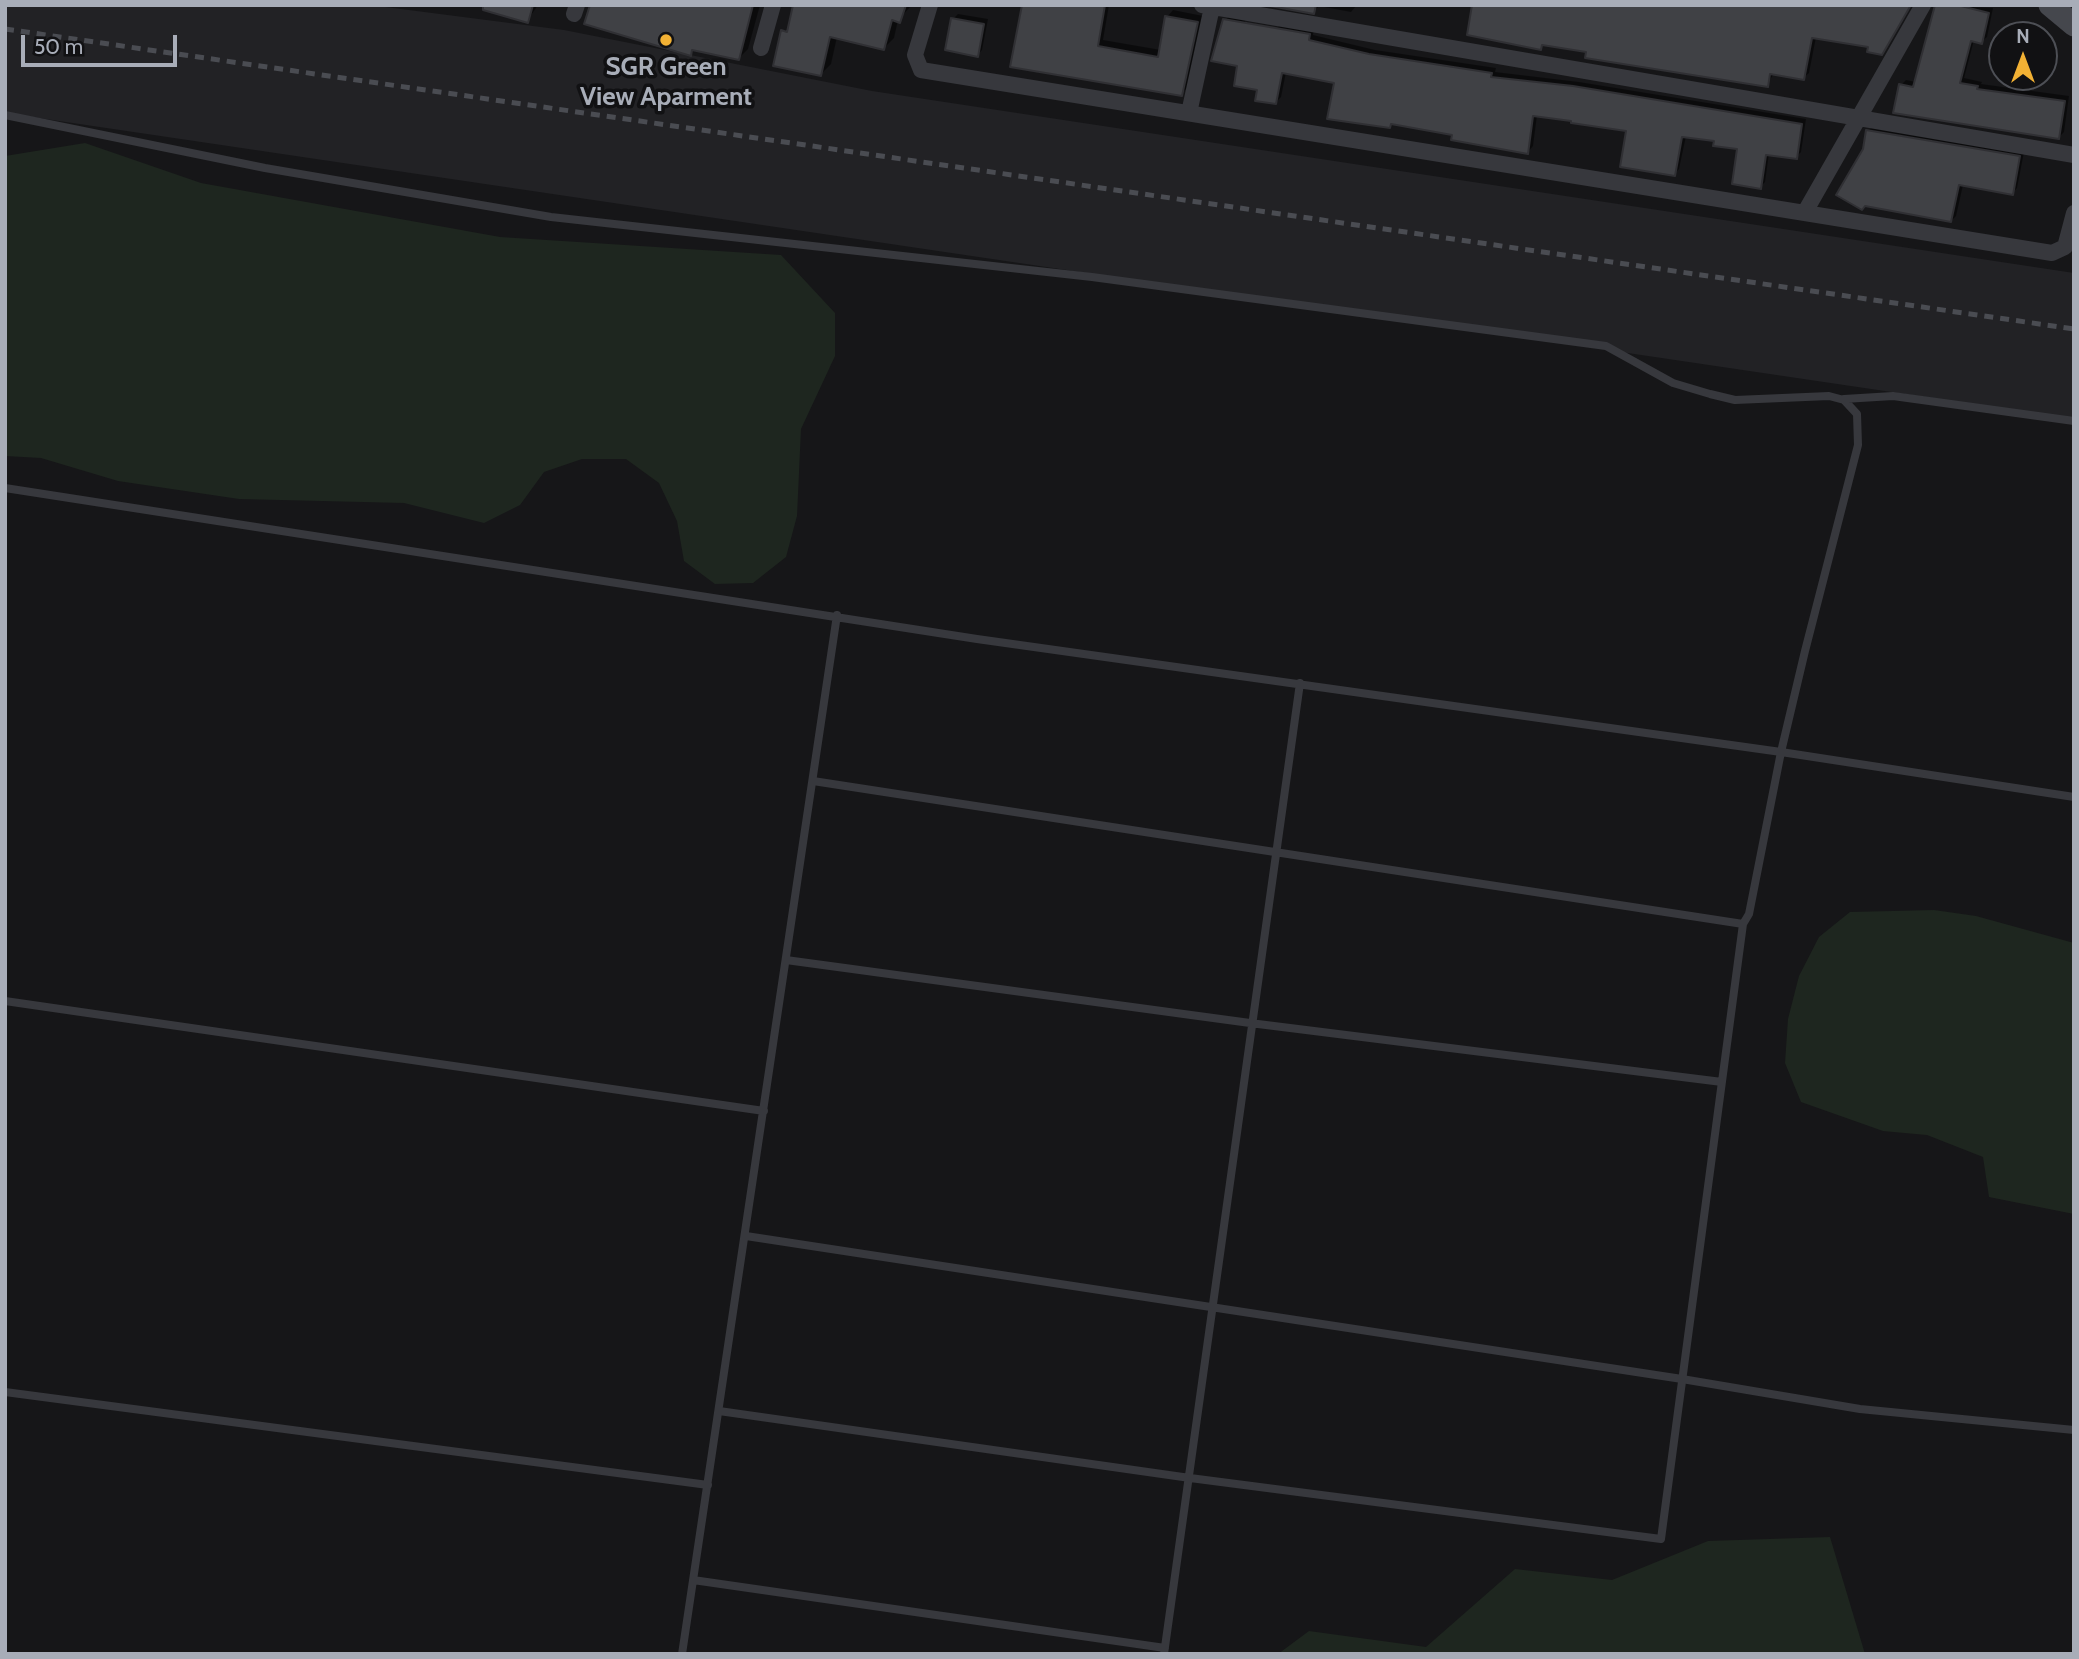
<!DOCTYPE html>
<style>
body{margin:0}
#map{position:relative;width:2079px;height:1659px;overflow:hidden;background:#161618;font-family:Cabin,sans-serif}
canvas{display:block}
.frame{position:absolute;inset:0;border:7px solid #a8adb8;pointer-events:none}
.north{position:absolute;left:1988px;top:21px;width:70px;height:70px;box-sizing:border-box;background:#111113;border:2px solid #4d4f55;border-radius:50%;rotate:0deg;font-size:19px;font-weight:700;line-height:28px;text-align:center;color:#a8adb8}
.north::after{content:'';display:block;margin:auto;width:24px;height:32px;background:#f2b134;clip-path:polygon(50% 0,100% 100%,50% 72%,0 100%)}
.scale{position:absolute;left:21px;top:35px;width:156px;height:32px;box-sizing:border-box;border:4px solid #a8adb8;border-top:0;padding-left:9px;font-size:21px;line-height:24px;white-space:nowrap;color:#a8adb8;-webkit-text-stroke:5px #111113;paint-order:stroke}
</style>
<div id="map">
<canvas width="2079" height="1659"></canvas>
<div class="frame"></div>
<div class="north">N</div>
<div class="scale">50 m</div>
</div>
<script>
const c = document.querySelector('canvas').getContext('2d');
c.lineJoin = 'round';
function fillPath(path, color) {
  c.fillStyle = color;
  c.fill(path, 'evenodd');
}
function shape(rows) {
  const path = new Path2D();
  for (const r of rows) {
    path.moveTo(r[0], r[1]);
    for (let i = 2; i < r.length; i += 2) path.lineTo(r[i], r[i + 1]);
  }
  return path;
}
function stroke(path, color, width, dash) {
  c.strokeStyle = color;
  c.lineWidth = width;
  c.lineCap = dash ? 'butt' : 'round';
  c.setLineDash(dash || []);
  c.stroke(path);
}
function label(font, color, halo, rows, align = 'center') {
  c.font = font + ' Cabin,sans-serif';
  c.lineWidth = 7;
  c.setLineDash([]);
  c.textBaseline = 'middle';
  c.strokeStyle = halo;
  c.fillStyle = color;
  for (const [text, x, y, turn = 0] of rows) {
    c.save();
    c.translate(x, y);
    c.rotate((+turn || 0) * Math.PI / 180);
    c.textAlign = isNaN(turn) ? turn : align;
    if (halo) c.strokeText(text, 0, 0);
    c.fillText(text, 0, 0);
    c.restore();
  }
}
const built = shape([
 [5,5,370,5,564,30,872,91,2074,273,2074,419,5,113]
]);
const green = shape([
 [85,143,201,183,500,237,781,255,835,313,835,356,801,429,797,516,786,557,753,583,715,584,684,561,677,521,659,483,626,459,582,459,544,472,520,505,484,523,404,503,239,499,118,481,41,458,5,456,5,156],
 [1934,910,1976,916,2074,943,2074,1214,1989,1197,1983,1157,1927,1135,1883,1131,1801,1102,1785,1063,1788,1019,1799,976,1819,937,1850,912],
 [1830,1537,1865,1654,1278,1654,1309,1631,1426,1647,1515,1569,1612,1580,1708,1541]
]);
const shadow = shape([
 [498,5,538,5,527,21],
 [589,5,760,5,748,49,739,58,695,49,690,54],
 [794,5,912,5,898,20,894,38,884,48,837,37,831,64,821,74,785,32,790,26],
 [1024,5,1109,5,1103,40,1161,50,1167,17,1173,10,1203,16,1187,88,1181,94],
 [1280,5,1357,5,1351,12,1319,6,1313,12],
 [1474,5,1912,5,1882,53,1870,45,1816,37,1809,73,1803,78,1774,73,1767,85,1588,50,1545,43,1541,48],
 [1936,5,1993,8,1987,37,1981,42,1974,40,1964,78,1982,82,1981,84,2069,96,2064,132,2059,137,1901,85,1906,80,1916,82],
 [958,14,988,19,982,50,977,55,953,19],
 [1230,15,1246,18,1245,22,1277,28,1281,24,1314,29,1313,35,1375,50,1496,68,1495,72,1579,82,1806,119,1801,152,1796,157,1769,153,1765,182,1760,187,1739,148,1716,140,1686,136,1679,169,1674,174,1628,129,1573,119,1537,115,1533,146,1528,152,1394,122,1390,126,1336,81,1286,72,1281,97,1276,102,1239,65,1213,60,1220,26],
 [1873,126,2024,152,2017,188,2012,193,1963,185,1956,216,1951,221,1864,150,1868,131]
]);
const building = shape([
 [483,5,533,5,528,23,483,10,483,5],
 [590,5,753,5,739,60,692,50,691,56,584,24,590,5],
 [793,5,906,5,900,23,892,20,884,50,830,37,821,76,773,66,781,30,787,32,793,5],
 [1022,5,1105,5,1098,46,1158,57,1165,16,1198,22,1182,96,1010,67,1022,5],
 [1265,5,1316,5,1314,14,1265,5],
 [1472,5,1911,5,1882,55,1867,52,1868,47,1812,38,1804,80,1770,74,1768,87,1585,58,1586,52,1542,45,1541,50,1467,35,1472,5],
 [1935,5,1957,5,1989,13,1982,44,1971,41,1960,83,1978,86,1977,89,2065,101,2059,139,1893,113,1899,84,1913,87,1935,5],
 [951,18,984,24,978,57,945,50,951,18],
 [1223,19,1310,34,1309,40,1369,54,1492,73,1491,77,1573,86,1802,124,1797,159,1766,155,1761,189,1732,184,1737,149,1713,146,1714,141,1682,137,1675,176,1620,167,1626,131,1571,123,1571,121,1533,116,1528,154,1451,140,1452,135,1391,124,1390,128,1327,119,1334,83,1282,73,1276,104,1255,101,1257,90,1234,86,1237,66,1211,61,1223,19],
 [1866,130,2020,156,2013,195,1959,185,1951,222,1865,206,1862,210,1836,195,1863,149,1866,130]
]);
const lane = shape([
 [5,115,265,168,551,217,1092,277,1606,346,1673,383,1710,394,1735,400,1829,396,1844,400,1857,414,1858,445,1805,651,1781,752,1749,914,1743,924,1661,1539,1190,1478,719,1411],
 [1844,399,1893,396,2074,421],
 [5,488,977,639,1781,752,2074,797],
 [813,781,1743,924],
 [786,960,1250,1023,1722,1082],
 [5,1001,764,1111],
 [746,1236,1682,1379,1860,1409,2074,1430],
 [5,1392,708,1485],
 [693,1580,1165,1648],
 [682,1654,837,615],
 [1164,1654,1300,683]
]);
const street = shape([
 [930,5,915,55,921,70,2052,253,2065,247,2074,213],
 [1202,5,2074,155],
 [574,14,577,5],
 [761,48,773,5],
 [1189,113,1212,7],
 [1805,212,1923,5]
]);
const secondary = shape([
 [2050,5,2074,25]
]);
const rail = shape([
 [5,29,2074,329]
]);
const markers = [
 [666,40,7,"#f2b134"]
];
const poiNames = [
 ["SGR Green",666,67],
 ["View Aparment",666,97]
];
fillPath(built, '#222225');
fillPath(green, '#1e261f');
fillPath(shadow, '#0007');
fillPath(building, '#404145');
stroke(building, '#303034', 2);
stroke(lane, '#37383d', 8);
stroke(street, '#37383d', 16);
stroke(secondary, '#45474d', 23);
stroke(rail, '#4a4c52', 5, [9, 7]);
for (const [x, y, r, color] of markers) {
  const dot = new Path2D();
  dot.arc(x, y, r, 0, 2 * Math.PI);
  c.fillStyle = color;
  c.fill(dot);
  stroke(dot, '#111113', 2.5);
}
label('bold 26px', '#a8adb8', '#111113', poiNames);
</script>
